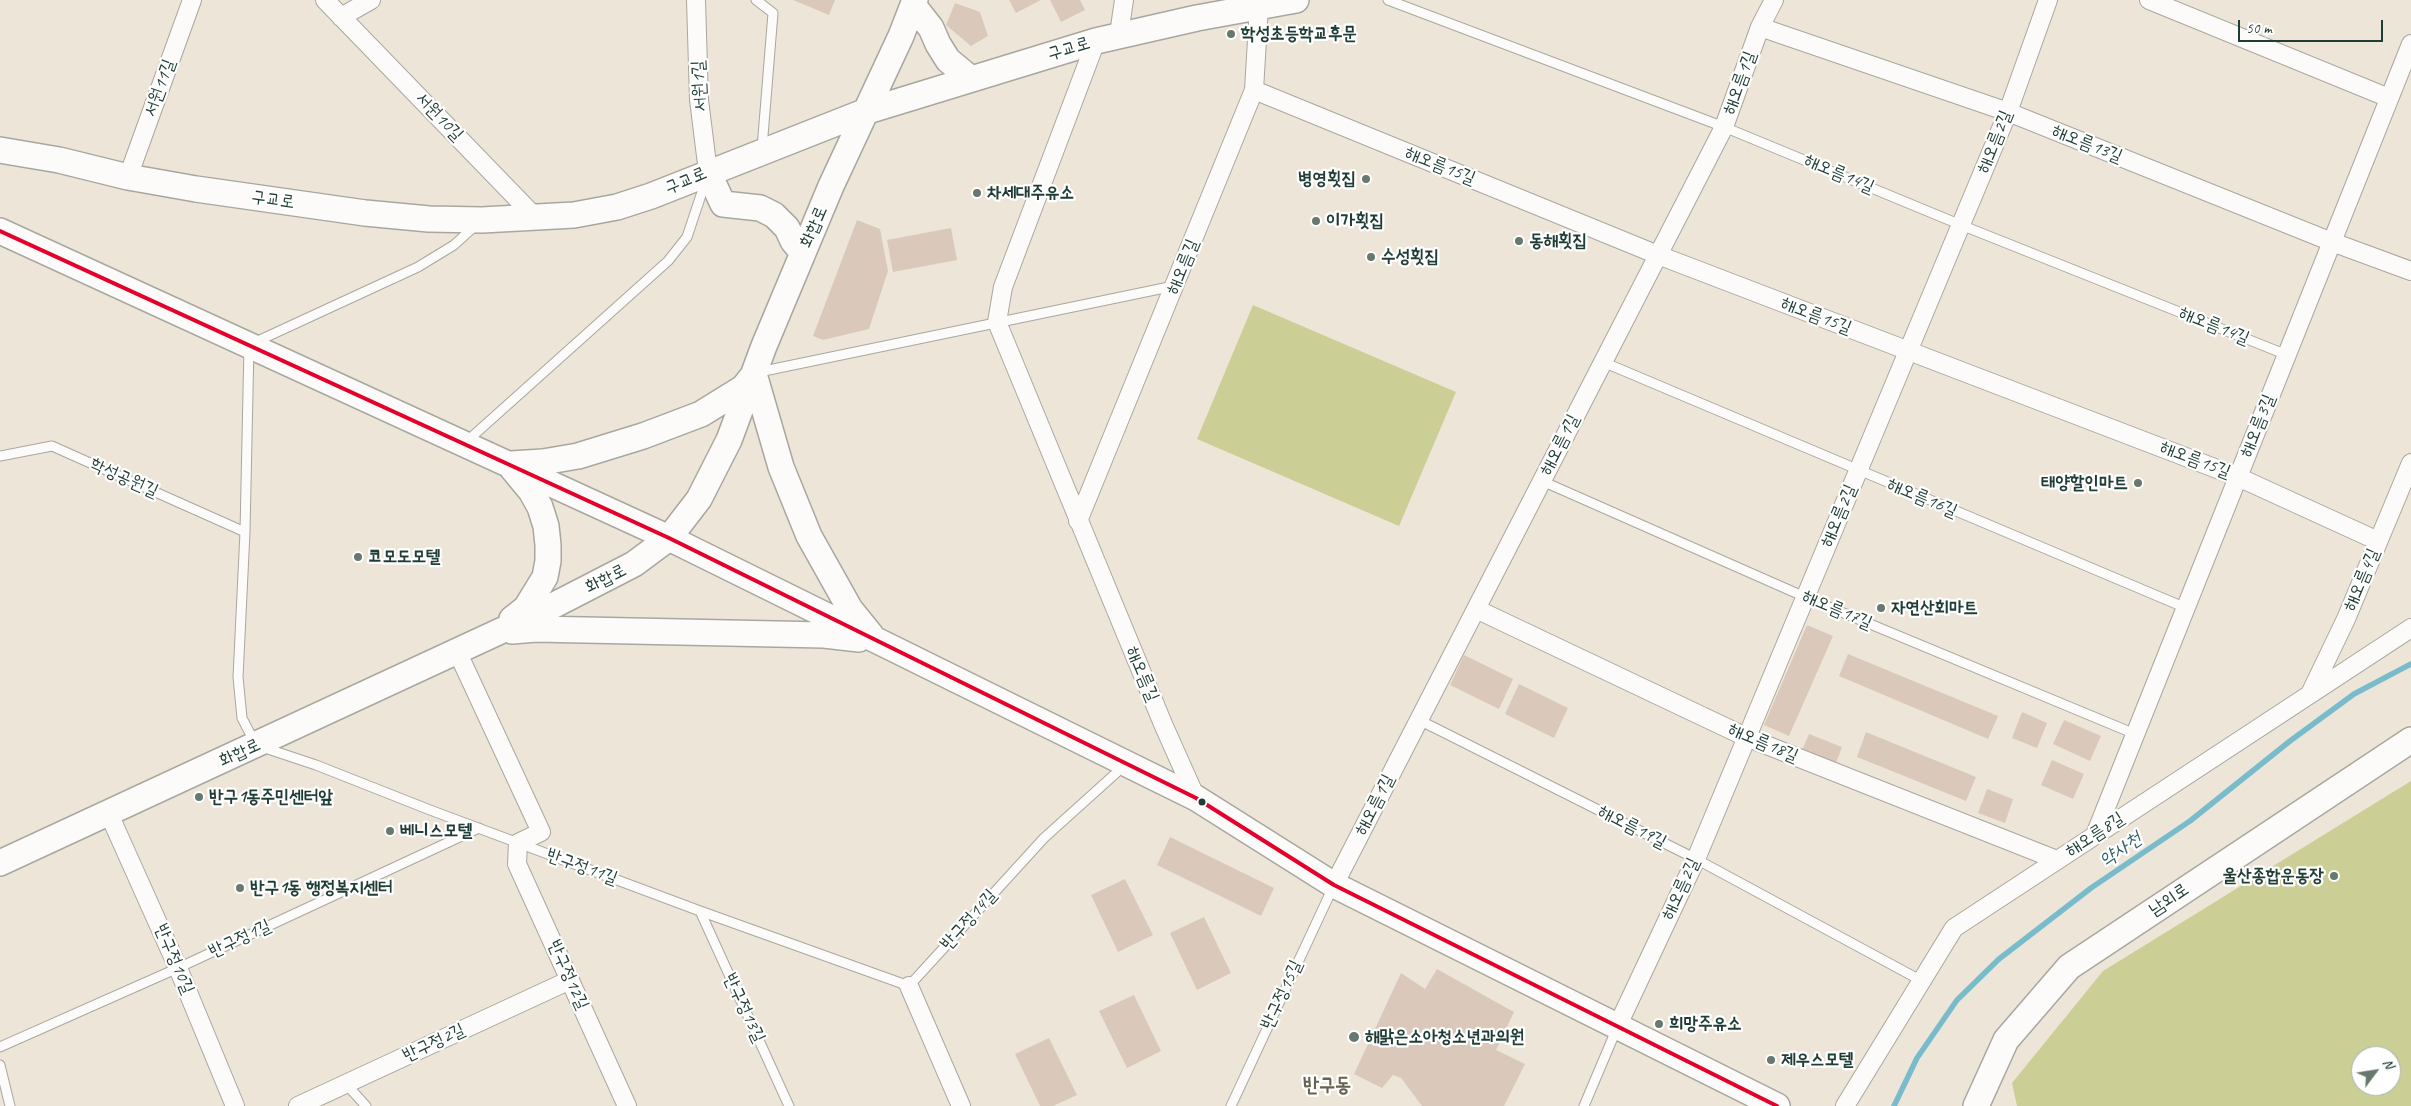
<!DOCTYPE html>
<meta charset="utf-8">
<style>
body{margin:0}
#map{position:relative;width:2411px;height:1106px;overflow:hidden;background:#eee5d9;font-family:Caveat,sans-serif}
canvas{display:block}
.north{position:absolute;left:2351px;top:1046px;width:50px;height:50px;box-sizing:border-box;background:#fff;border:1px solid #a5b1ae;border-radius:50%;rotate:59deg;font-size:14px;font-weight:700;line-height:20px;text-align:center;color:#1f3d34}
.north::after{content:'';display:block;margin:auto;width:18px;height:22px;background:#67786e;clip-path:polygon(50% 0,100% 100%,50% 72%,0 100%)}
.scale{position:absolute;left:2238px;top:20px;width:145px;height:22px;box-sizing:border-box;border:2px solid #1f3d34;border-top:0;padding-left:6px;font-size:15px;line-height:18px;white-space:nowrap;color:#1f3d34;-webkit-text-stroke:4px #fff;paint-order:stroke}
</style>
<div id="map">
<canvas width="2411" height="1106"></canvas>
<div class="north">N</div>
<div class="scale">50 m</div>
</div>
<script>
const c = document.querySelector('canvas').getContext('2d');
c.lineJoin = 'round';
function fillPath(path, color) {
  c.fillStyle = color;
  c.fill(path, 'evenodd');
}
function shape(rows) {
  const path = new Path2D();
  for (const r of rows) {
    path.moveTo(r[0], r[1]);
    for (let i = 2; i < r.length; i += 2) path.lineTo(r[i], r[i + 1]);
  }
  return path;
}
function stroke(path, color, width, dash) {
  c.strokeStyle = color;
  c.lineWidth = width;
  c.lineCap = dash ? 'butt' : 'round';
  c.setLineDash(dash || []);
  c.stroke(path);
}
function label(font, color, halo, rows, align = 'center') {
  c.font = font + ' Caveat,"Poor Story",sans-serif';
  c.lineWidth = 4.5;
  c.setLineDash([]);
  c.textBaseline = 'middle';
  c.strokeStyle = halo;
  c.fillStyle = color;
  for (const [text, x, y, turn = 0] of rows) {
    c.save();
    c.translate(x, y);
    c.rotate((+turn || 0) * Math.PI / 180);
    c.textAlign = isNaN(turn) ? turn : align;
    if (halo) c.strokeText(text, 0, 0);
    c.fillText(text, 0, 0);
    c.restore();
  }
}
const green = shape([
 [1253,305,1456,392,1399,526,1197,439],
 [2411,781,2411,1106,2017,1106,2012,1083,2103,971],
 [2361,1056,2391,1056,2391,1086,2361,1086]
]);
const stream = shape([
 [1894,1106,1917,1058,1957,1000,1999,959,2091,888,2190,821,2290,741,2354,694,2411,664]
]);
const building = shape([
 [793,0,835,0,829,15],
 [1009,0,1041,0,1016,13],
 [1050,0,1080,0,1085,10,1061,22],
 [955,3,980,12,988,36,971,46,946,25],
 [857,220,880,229,888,271,869,329,823,340,813,336],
 [951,228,957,260,893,272,887,240],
 [1807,625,1833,636,1789,736,1764,725],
 [1848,654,1998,716,1988,739,1839,676],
 [1464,655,1513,679,1499,709,1450,685],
 [1519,684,1568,708,1554,738,1505,714],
 [2022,712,2047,723,2037,748,2012,738],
 [2064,720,2101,736,2090,761,2053,744],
 [1866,732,1976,777,1966,801,1857,757],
 [1809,734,1842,747,1836,763,1802,750],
 [2052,760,2084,774,2073,799,2041,785],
 [1987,789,2013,799,2005,823,1978,813],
 [1170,837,1274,888,1261,916,1157,865],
 [1125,879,1153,935,1118,952,1091,895],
 [1204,917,1231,973,1197,990,1170,933],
 [1437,969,1514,1012,1496,1050,1525,1064,1504,1106,1422,1106,1401,1078,1393,1075,1382,1088,1354,1074,1401,973,1425,989],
 [1134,995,1161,1051,1127,1068,1099,1011],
 [1049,1038,1077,1095,1053,1106,1040,1106,1015,1054]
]);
const lane = shape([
 [756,0,773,13,762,148],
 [1388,0,1724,127,1961,225,2287,355],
 [476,225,454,245,418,267,249,345,245,532,238,677,242,718,256,745,316,765,430,810,700,911,909,986,1044,838,1125,765],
 [1603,362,2186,608],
 [759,372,1174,286],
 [466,442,668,261,687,237,706,180],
 [0,456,52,446,245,532],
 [1542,481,1805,597,2135,734],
 [1419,720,1696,859,1922,981],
 [700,911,789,1106],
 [0,1047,178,968,479,828],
 [0,1065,10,1106],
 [346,1084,366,1106],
 [1231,1106,1334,885],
 [1584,1106,1617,1028]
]);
const street = shape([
 [325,0,536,218],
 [696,0,699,100,708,172],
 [2149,0,2389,98],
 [341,17,371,0],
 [1760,27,2008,112,2332,242,2411,271],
 [1119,34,1124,0],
 [1096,41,1003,287,997,322,1163,724,1196,798],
 [1254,90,1658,255,2238,477,2378,541],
 [128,177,192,0],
 [1078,521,1254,90,1259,6],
 [1476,609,1746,737,2057,860],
 [457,651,541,832,518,843,517,864,627,1106],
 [2310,694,2346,619,2411,463],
 [109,814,178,968,235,1106],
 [2095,835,2411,44],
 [1334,885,1724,127,1760,27,1774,0],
 [909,986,961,1106],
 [1617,1027,1696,859,2008,112,2048,0],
 [298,1106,570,980],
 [1845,1106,1954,928,2411,628]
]);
const secondary = shape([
 [913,5,931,28,938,44,948,60,971,79],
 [0,150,59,160,128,177,196,189,365,213,429,219,482,220,574,215,617,207,651,196,864,112,1096,41,1197,18,1296,0],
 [708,172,723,204,760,208,774,215,787,228,793,241,803,253],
 [0,231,669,538,1196,798,1334,885,1777,1106],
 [754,374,781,467,809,536,850,609,871,635],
 [511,464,543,462,578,456,643,436,701,414,743,388,751,378],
 [512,468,531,491,540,507,546,526,548,545,548,561,545,577,526,608,512,619],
 [512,631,536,629,824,635,859,639],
 [0,863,535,615,634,564,669,538,699,499,729,440,764,346,831,186,901,36,915,0],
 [1976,1106,2006,1040,2069,967,2411,740]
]);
const bus1 = shape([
 [0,231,669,538,1196,798,1334,885,1777,1106]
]);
const markers = [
 [1231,34,5,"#67786e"],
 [1366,179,5,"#67786e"],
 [977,193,5,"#67786e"],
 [1316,221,5,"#67786e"],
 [1519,241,5,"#67786e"],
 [1371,257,5,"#67786e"],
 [2138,483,5,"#67786e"],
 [358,557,5,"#67786e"],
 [1881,608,5,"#67786e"],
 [199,797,5,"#67786e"],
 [1202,802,4.5,"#1f3d34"],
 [390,831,5,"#67786e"],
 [2334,876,5,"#67786e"],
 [240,888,5,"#67786e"],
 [1659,1024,5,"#67786e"],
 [1354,1037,6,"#67786e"],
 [1771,1060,5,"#67786e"]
];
const poiNames = [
 ["학성초등학교후문",1241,34],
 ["병영횟집",1356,179,"right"],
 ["차세대주유소",987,193],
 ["이가횟집",1326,221],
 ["동해횟집",1529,241],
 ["수성횟집",1381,257],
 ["태양할인마트",2128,483,"right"],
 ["코모도모텔",368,557],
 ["자연산회마트",1891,608],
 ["반구1동주민센터앞",209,797],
 ["베니스모텔",400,831],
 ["울산종합운동장",2324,876,"right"],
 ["반구1동 행정복지센터",250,888],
 ["희망주유소",1669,1024],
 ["해맑은소아청소년과의원",1365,1037],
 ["제우스모텔",1781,1060]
];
const streetNames = [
 ["구교로",1069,49,-17],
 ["해오름1길",1740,83,-70],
 ["서원1길",700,86,-93],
 ["서원11길",160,88,-70],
 ["서원10길",439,117,46],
 ["해오름2길",1995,142,-68],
 ["해오름13길",2087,144,22],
 ["해오름15길",1440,166,22],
 ["해오름14길",1839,174,23],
 ["구교로",686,181,-23],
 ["구교로",273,200,8],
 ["화합로",814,227,-67],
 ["해오름길",1183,267,-68],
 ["해오름15길",1816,316,21],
 ["해오름14길",2214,326,22],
 ["해오름3길",2258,426,-68],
 ["해오름1길",1560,445,-63],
 ["해오름15길",2195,460,21],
 ["학성공원길",124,478,24],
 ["해오름16길",1922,498,23],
 ["해오름2길",1839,516,-67],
 ["화합로",606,579,-27],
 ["해오름4길",2362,580,-67],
 ["해오름17길",1837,610,23],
 ["해오름길",1142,674,67],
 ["해오름18길",1763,743,23],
 ["화합로",240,753,-25],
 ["해오름1길",1375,805,-63],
 ["해오름19길",1632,827,27],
 ["해오름8길",2095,835,-33],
 ["반구정11길",582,867,20],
 ["해오름2길",1681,889,-65],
 ["남외로",2169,900,-34],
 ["반구정14길",969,920,-48],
 ["반구정1길",240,939,-25],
 ["반구정10길",174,959,67],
 ["반구정12길",568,975,66],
 ["반구정15길",1282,995,-65],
 ["반구정13길",744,1008,65],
 ["반구정2길",434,1043,-25]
];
const waterNames = [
 ["약사천",2121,850,-34]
];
const quarterNames = [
 ["반구동",1327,1086]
];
fillPath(green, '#cbce95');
stroke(stream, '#78bccb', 5.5);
fillPath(building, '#dac9bb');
stroke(lane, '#a8a79f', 11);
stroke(street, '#a8a79f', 20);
stroke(secondary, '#a8a79f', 28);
stroke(lane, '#fcfbf9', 9);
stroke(street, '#fcfbf9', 18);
stroke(secondary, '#fcfbf9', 25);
stroke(bus1, '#e4002b', 4);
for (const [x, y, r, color] of markers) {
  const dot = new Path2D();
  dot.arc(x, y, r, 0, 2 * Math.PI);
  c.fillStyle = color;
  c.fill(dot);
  stroke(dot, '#fff', 2);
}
label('bold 18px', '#1f3d34', '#fff', poiNames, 'left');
label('18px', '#1f3d34', '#fff', streetNames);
label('italic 19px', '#2c6367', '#fff', waterNames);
label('bold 20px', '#67634e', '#fff', quarterNames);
</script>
